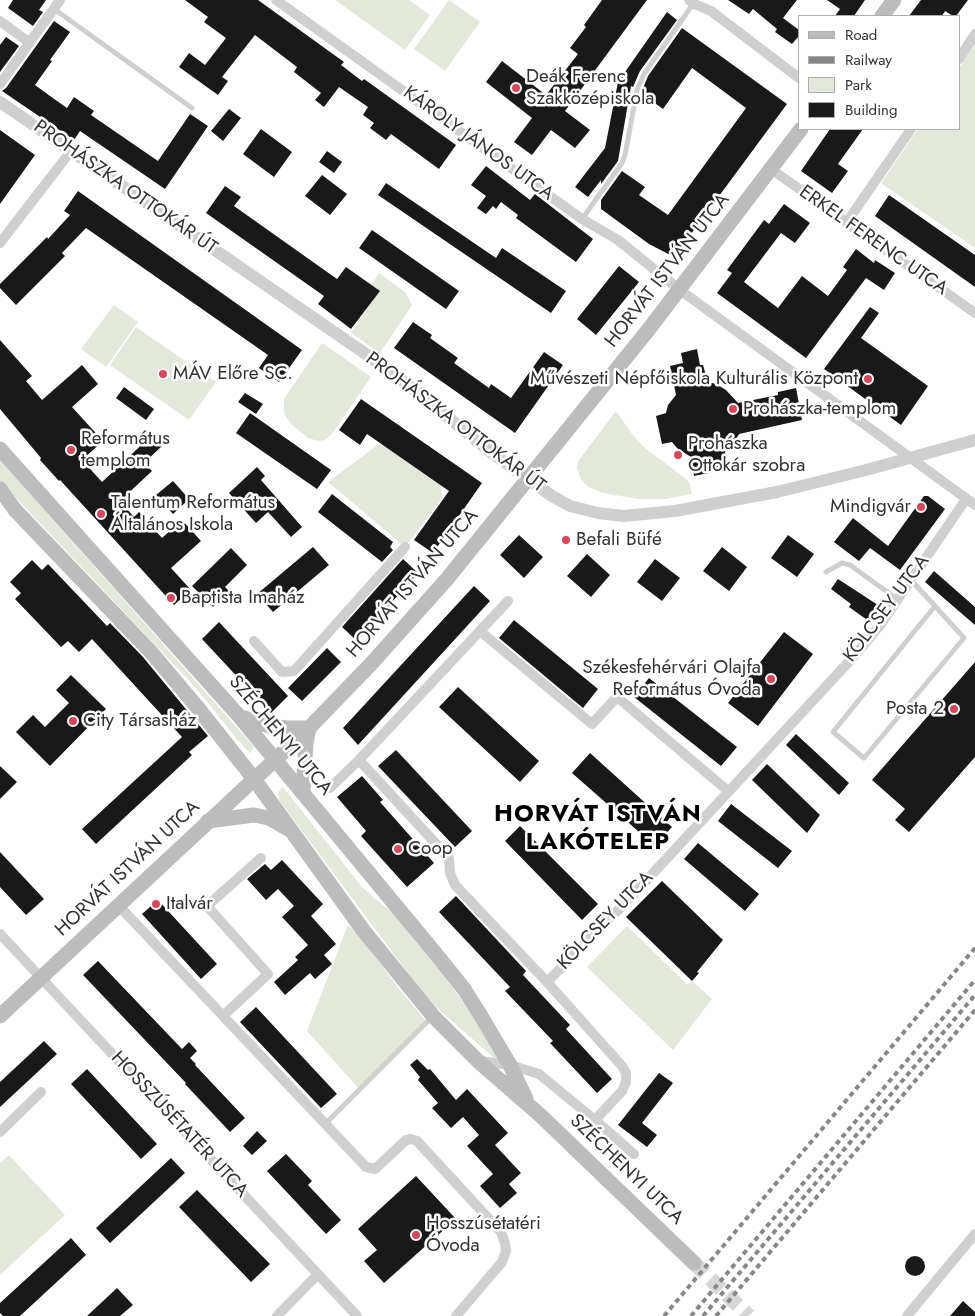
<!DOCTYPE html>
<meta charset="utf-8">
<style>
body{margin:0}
#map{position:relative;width:975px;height:1316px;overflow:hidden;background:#fff;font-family:Jost,sans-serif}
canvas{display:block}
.legend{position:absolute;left:798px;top:15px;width:162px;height:115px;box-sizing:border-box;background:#fff;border:1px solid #adadad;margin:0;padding:6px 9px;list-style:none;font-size:15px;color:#323232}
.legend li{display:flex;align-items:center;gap:10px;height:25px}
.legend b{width:25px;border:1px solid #adadad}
</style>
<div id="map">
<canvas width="975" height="1316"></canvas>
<ul class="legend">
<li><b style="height:6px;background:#bcbcbc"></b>Road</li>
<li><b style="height:6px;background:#878787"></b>Railway</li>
<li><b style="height:14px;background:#e3e8dc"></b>Park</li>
<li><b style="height:14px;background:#191919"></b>Building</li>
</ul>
</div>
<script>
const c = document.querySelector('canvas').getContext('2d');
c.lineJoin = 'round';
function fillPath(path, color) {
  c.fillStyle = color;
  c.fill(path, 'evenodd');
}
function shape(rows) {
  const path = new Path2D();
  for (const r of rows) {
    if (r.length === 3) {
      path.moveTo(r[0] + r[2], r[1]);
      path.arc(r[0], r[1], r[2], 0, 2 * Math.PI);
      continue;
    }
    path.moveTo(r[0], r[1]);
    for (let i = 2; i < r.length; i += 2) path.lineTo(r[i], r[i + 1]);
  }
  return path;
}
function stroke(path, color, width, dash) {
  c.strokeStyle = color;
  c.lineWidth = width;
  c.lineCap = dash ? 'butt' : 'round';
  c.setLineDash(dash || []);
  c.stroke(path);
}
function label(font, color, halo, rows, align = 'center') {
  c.font = font + ' Jost,sans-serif';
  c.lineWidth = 5;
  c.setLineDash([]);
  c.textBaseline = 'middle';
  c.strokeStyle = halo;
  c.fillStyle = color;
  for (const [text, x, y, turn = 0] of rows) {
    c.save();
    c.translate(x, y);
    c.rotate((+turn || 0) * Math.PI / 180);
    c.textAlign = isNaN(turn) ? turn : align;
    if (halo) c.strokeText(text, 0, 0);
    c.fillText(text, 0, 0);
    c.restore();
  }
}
const green = shape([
 [335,0,409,0,430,15,405,50],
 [449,0,480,22,445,71,414,49],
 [975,44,975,248,881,183,918,129,959,129,959,68],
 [379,273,405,292,412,305,380,353,351,333,379,291,369,283,373,283],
 [114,305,138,322,106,367,81,349],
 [136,327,216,382,189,420,110,365],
 [322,343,371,377,332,434,325,440,318,441,308,438,291,424,284,414,284,399],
 [616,411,632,434,645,448,686,479,689,482,692,494,666,499,638,499,603,493,588,487,580,478,577,467,579,460],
 [381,444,388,446,438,481,441,488,442,499,405,547,328,482,375,447],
 [0,460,254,747,250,753,236,738,197,689,0,481],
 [283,787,363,888,380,903,394,913,446,978,470,1012,497,1056,496,1058,494,1058,428,1000,279,800,278,792],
 [348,925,361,938,399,989,427,1022,360,1090,307,1031],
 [627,926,688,985,692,981,712,999,673,1050,587,967],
 [9,1155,65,1215,0,1275,0,1163]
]);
const building = shape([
 [13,0,46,0,39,10,43,12,33,26,8,8],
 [185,0,258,0,344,62,341,65,362,81,364,79,456,145,439,169,391,134,386,140,370,128,374,123,363,115,368,107,339,87,324,107,315,100,321,93,294,72,297,67,255,35,222,77,228,81,218,95,179,67,189,53,205,65,226,38,204,22,208,17],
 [602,0,647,0,565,111,590,130,575,148,551,130,532,155,514,142,532,118,486,82,502,61,546,95,578,54,570,48,586,27,584,25],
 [728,0,797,0,783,18,799,30,799,36,792,44,775,32,777,29,753,9,749,14],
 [827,0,865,0,854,16,835,16,840,9],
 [921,0,968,0,956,16,953,16,945,11,942,16,909,16],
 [667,12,677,20,640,71,633,87,631,86,618,161,601,184,601,180,588,197,575,187,605,148,618,82],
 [54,21,70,32,50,60,52,61,35,85,50,96,67,108,74,97,94,111,91,115,158,161,190,114,208,126,165,189,80,131,74,140,2,91,6,88],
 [682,28,787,104,674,257,649,244,601,209,601,200,622,171,645,187,639,195,668,215,746,108,692,68,663,109,641,93,648,76],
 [6,37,19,46,0,72,0,45],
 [229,109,241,118,223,141,211,131],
 [261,129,292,152,274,177,243,154],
 [830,129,863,129,838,164,848,171,832,193,801,171],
 [0,130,35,155,0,204],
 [327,151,342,162,334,173,319,162],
 [486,166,530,200,535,194,593,239,576,262,516,218,518,215,501,202,496,209,493,206,486,214,477,208,486,196,471,185],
 [322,175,347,194,330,215,305,196],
 [386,183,496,258,502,248,566,291,551,313,378,195],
 [225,186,241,197,234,206,337,279,346,267,380,291,351,329,318,304,324,296,206,213],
 [78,191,302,350,279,382,259,368,268,355,86,228,62,253,65,256,16,305,0,288,0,284,47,237,48,239,70,215,64,211],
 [889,195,975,255,975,287,875,216],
 [784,204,810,223,795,243,781,233,744,282,778,308,802,276,828,296,847,270,843,267,856,249,874,263,875,260,895,273,884,290,866,278,806,358,717,293,732,273,727,270,764,220,769,224],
 [372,230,459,291,446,309,359,248],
 [619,266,639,282,596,335,577,319],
 [870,307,879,313,861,338,928,386,901,425,824,369],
 [413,322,432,335,430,338,458,358,454,363,489,388,491,384,511,398,544,352,563,365,515,433,394,348],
 [0,340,32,376,26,381,42,400,82,365,98,384,72,407,103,441,82,460,102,482,152,435,162,446,144,463,152,471,120,501,134,517,139,512,162,538,182,520,201,541,171,568,191,590,174,605,60,480,59,481,40,460,41,458,0,409],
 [697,349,700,365,703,365,708,382,716,384,726,390,738,403,778,395,778,392,796,388,802,420,739,434,735,441,725,452,728,469,694,476,691,457,677,448,672,442,662,444,656,416,666,413,668,405,676,395,670,366,683,363,681,353],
 [124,387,154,409,146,420,116,398],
 [245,393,263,404,256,414,238,402],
 [361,399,482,483,433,553,414,540,449,491,367,434,360,445,339,430],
 [250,413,331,470,317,489,236,433],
 [257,467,265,476,261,480,302,527,291,537,268,512,256,523,229,493],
 [173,481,189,499,173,514,156,495],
 [332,494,393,542,390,547,393,550,382,562,318,512],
 [924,496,928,496,945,509,900,570,870,548,859,561,834,542,853,518,888,546],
 [519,535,543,557,524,578,500,555],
 [788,535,814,554,797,577,771,558],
 [313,547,329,565,273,612,257,594],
 [722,547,747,567,729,591,703,571],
 [231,548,247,565,225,587,229,591,213,607,192,586],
 [587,554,610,575,591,597,567,576],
 [403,559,418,573,357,641,342,627],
 [655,559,680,578,662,601,637,582],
 [32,560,42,570,48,564,107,626,110,623,143,657,208,736,189,752,192,755,96,844,82,829,182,737,92,639,79,652,68,641,61,647,15,599,21,593,10,582],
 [934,571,975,607,975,625,925,582],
 [838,579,881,607,870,622,849,607,851,604,831,589],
 [474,586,490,601,358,745,343,728],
 [514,620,598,689,583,708,499,638],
 [219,622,288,696,271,713,202,639],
 [784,632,813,654,758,726,728,703],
 [327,648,341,662,302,701,288,688],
 [975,662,975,757,909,832,895,820,905,809,872,780],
 [71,675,106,709,50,766,16,732,33,715,45,727,69,703,56,690],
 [649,678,737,747,721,766,634,697],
 [458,687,539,761,520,782,439,707],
 [796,734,849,783,839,795,786,745],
 [396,750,472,831,455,847,378,766],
 [590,753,672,827,655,846,572,773],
 [767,764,820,815,807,833,752,780],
 [0,766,17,782,0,799],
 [362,776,383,800,380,802,434,863,407,887,361,836,366,831,337,797],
 [731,804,792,851,778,868,718,821],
 [520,826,598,904,582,920,505,841],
 [698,843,759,894,745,911,684,859],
 [0,852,44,899,26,915,0,887],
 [282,860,323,904,311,916,336,944,324,955,332,964,315,979,310,973,285,995,274,982,298,960,295,957,308,945,282,917,294,906,278,889,266,900,247,879,265,864,271,870],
 [662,881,723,940,697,972,699,973,692,981,626,917],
 [456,896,526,971,523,975,570,1025,566,1029,612,1079,597,1093,550,1043,553,1041,505,991,510,987,439,912],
 [158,900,217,964,201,979,142,914],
 [98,961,182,1049,189,1042,197,1051,190,1058,196,1064,195,1065,245,1118,230,1132,185,1084,186,1083,83,975],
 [256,1007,337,1094,321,1108,240,1022],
 [44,1041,57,1054,0,1107,0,1082],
 [417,1059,428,1070,430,1069,456,1100,467,1089,508,1133,495,1145,521,1173,509,1184,517,1193,500,1208,480,1186,493,1174,467,1146,479,1135,463,1117,451,1128,432,1108,438,1103,418,1080,420,1077,410,1065],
 [87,1069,157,1144,141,1159,71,1084],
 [659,1073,673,1083,642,1123,657,1135,647,1147,618,1125],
 [257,1131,267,1141,252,1155,243,1146],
 [286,1154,312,1181,308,1185,341,1220,326,1234,267,1171],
 [171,1158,185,1173,110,1243,96,1228],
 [416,1176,456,1219,384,1283,364,1261,377,1250,358,1229],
 [197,1190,270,1264,251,1282,179,1207],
 [71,1238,86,1255,20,1316,3,1316,0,1313,0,1303],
 [915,1266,10],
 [117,1288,133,1305,120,1316,87,1316],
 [963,1301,975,1312,975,1316,950,1316]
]);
const secondaryTunnel = shape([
 [694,1263,749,1316]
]);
const service = shape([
 [54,9,192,108],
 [582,219,622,163,625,155,637,90,644,74,693,4],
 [826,572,842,563,850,565,897,599],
 [911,580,935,606,964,638,864,758,833,732,935,606],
 [325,1124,432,1017]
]);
const minor = shape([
 [276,0,582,219,618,240,680,290,975,505],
 [689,0,694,4,711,11,799,78],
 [0,21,30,43],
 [959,59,975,34],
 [0,84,60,0],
 [771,169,975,313],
 [847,222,911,129],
 [0,243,71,151],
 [481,632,592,724,617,697,728,791],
 [254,641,282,672,294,671,405,547],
 [359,760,449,858,450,873,455,885,547,982,622,1066,626,1073,626,1082,622,1091,595,1120,634,1154],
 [330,788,359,760,508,601],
 [119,906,366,1167,375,1169,406,1140,411,1139,417,1141,501,1232,505,1243,506,1251,502,1262,456,1316],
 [0,934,357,1316],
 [547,982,631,897,856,654,881,624,966,499],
 [223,1016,268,974,207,906,261,858],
 [480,1061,510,1065,539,1074,595,1120],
 [0,1132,41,1092],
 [277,1316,318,1274],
 [907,1316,975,1234]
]);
const tertiary = shape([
 [0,102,392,372,492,453,552,496,570,506,598,513,623,516,675,511,777,492,866,470,975,440]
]);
const secondary = shape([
 [882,16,894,0],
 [0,449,239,716,436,954,464,989,481,1016,510,1065,526,1099],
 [0,489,15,510,150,651,198,708,254,779,363,930,433,1016,478,1061,540,1115,694,1263],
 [241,717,270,726,286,728,309,728],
 [303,792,306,743,309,728],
 [208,821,254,815,269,818,288,829],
 [0,1016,309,728,371,664,447,579,649,329,801,129]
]);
const rail = shape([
 [664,1316,975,948],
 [691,1316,975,980],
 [703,1316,975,995],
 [716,1316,975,1010]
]);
const markers = [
 [516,88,5,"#d5485c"],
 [163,374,5,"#d5485c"],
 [868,379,5,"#d5485c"],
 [733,409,5,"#d5485c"],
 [71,450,5,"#d5485c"],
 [678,455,5,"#d5485c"],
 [921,507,5,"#d5485c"],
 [101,514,5,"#d5485c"],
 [566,540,5,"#d5485c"],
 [171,598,5,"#d5485c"],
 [771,679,5,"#d5485c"],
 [954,709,5,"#d5485c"],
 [73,721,5,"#d5485c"],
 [398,849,5,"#d5485c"],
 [156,904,5,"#d5485c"],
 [416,1235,5,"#d5485c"]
];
const poiNames = [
 ["Deák Ferenc",526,77],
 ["Szakközépiskola",526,99],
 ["MÁV Előre SC.",173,374],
 ["Művészeti Népfőiskola Kulturális Központ",858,379,"right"],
 ["Prohászka-templom",743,409],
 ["Református",81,439],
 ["templom",81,461],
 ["Prohászka",688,444],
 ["Ottokár szobra",688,466],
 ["Talentum Református",111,503],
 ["Általános Iskola",111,525],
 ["Mindigvár",911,507,"right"],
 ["Befali Büfé",576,540],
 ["Baptista Imaház",181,598],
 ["Székesfehérvári Olajfa",761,668,"right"],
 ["Református Óvoda",761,690,"right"],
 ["Posta 2",944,709,"right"],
 ["City Társasház",83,721],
 ["Coop",408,849],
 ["Italvár",166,904],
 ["Hosszúsétatéri",426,1224],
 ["Óvoda",426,1246]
];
const streetNames = [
 ["KÁROLY JÁNOS UTCA",478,144,36],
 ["PROHÁSZKA OTTOKÁR ÚT",125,188,35],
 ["ERKEL FERENC UTCA",873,241,35],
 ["HORVÁT ISTVÁN UTCA",668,271,-52],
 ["PROHÁSZKA OTTOKÁR ÚT",455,423,37],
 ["HORVÁT ISTVÁN UTCA",413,584,-49],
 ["KÖLCSEY UTCA",887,609,-53],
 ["SZÉCHENYI UTCA",280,736,50],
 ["HORVÁT ISTVÁN UTCA",128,869,-43],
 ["KÖLCSEY UTCA",606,921,-46],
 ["HOSSZÚSÉTATÉR UTCA",179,1125,47],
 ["SZÉCHENYI UTCA",626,1170,44]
];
const districtNames = [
 ["HORVÁT ISTVÁN",598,815],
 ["LAKÓTELEP",598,843]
];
fillPath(green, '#e3e8dc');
fillPath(building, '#191919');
stroke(secondaryTunnel, '#d6d6d6', 15, [15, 8]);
stroke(service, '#cfcfcf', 5);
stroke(minor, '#cfcfcf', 10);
stroke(tertiary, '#cfcfcf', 12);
stroke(secondary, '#bcbcbc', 15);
stroke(rail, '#878787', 4, [5, 4]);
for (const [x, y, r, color] of markers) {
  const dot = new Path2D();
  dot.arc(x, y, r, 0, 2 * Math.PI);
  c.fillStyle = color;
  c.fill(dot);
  stroke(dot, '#fff', 2);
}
label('19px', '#323232', '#fff', poiNames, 'left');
label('19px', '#323232', '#fff', streetNames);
c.letterSpacing = '1px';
label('bold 24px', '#000', '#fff', districtNames);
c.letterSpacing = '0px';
</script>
